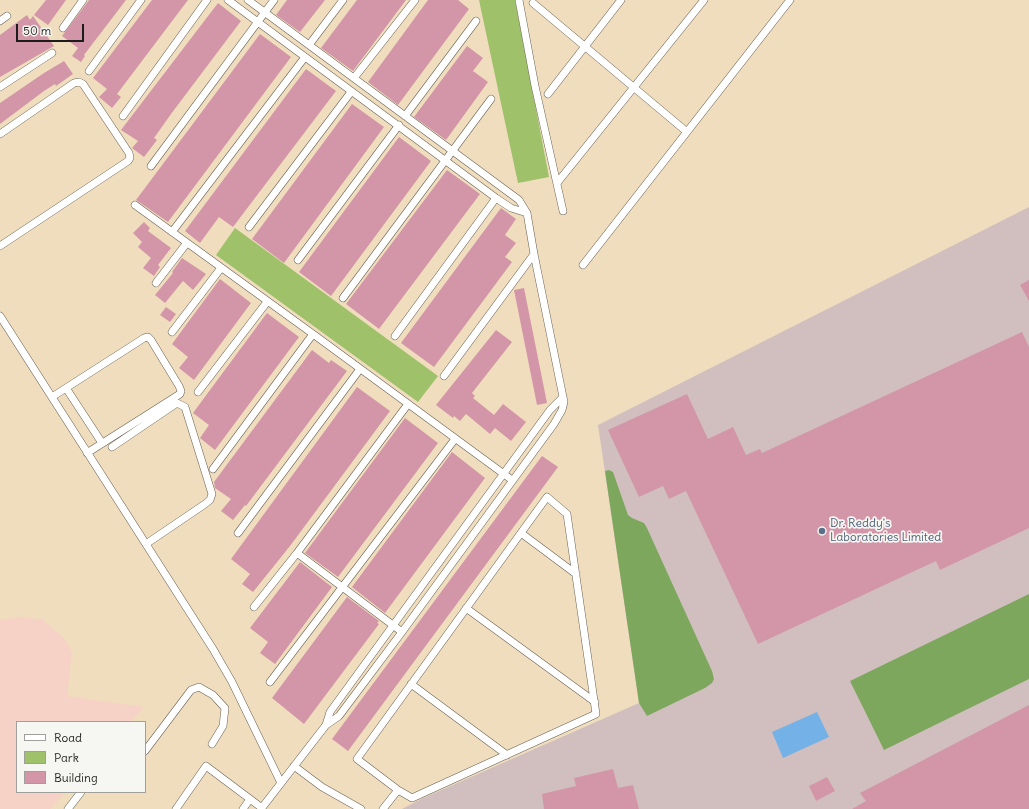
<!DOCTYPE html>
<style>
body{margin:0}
#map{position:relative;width:1029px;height:809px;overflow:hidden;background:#f0ddbd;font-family:Delius,sans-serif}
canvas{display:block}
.legend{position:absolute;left:16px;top:721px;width:130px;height:72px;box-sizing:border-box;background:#f6f6f2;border:1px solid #9f9f9c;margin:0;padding:5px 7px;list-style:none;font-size:12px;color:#1c1c1c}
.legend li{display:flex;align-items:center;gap:8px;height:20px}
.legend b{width:20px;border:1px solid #9f9f9c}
.scale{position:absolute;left:16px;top:24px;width:68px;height:18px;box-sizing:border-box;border:2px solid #1c1c1c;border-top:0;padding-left:5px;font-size:12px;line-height:14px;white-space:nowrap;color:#1c1c1c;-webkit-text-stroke:3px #f6f6f2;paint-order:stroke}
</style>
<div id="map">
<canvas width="1029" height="809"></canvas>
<ul class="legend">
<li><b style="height:5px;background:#fff"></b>Road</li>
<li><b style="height:11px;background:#9ec16a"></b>Park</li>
<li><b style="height:11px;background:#d396a8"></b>Building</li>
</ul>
<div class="scale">50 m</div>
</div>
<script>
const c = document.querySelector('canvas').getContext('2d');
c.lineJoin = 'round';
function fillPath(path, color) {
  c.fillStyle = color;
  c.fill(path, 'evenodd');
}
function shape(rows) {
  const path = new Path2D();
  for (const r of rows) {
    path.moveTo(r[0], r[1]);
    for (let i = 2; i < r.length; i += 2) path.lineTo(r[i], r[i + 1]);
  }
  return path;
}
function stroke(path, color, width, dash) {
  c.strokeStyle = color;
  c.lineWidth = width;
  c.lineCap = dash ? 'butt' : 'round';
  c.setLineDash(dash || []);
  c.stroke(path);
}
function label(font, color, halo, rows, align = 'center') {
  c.font = font + ' Delius,sans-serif';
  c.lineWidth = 3.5;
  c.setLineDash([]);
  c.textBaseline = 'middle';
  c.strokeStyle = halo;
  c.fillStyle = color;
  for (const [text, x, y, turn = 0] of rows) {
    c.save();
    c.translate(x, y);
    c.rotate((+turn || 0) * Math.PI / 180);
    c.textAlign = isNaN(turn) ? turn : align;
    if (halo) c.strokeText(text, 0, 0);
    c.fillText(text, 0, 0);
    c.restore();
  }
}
const built = shape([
 [19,617,43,620,63,637,72,652,67,696,144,707,130,722,17,722,17,792,66,792,50,809,0,809,0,620]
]);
const industrial = shape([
 [1029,207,1029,809,402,809,421,799,639,703,598,425]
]);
const green = shape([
 [479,0,515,0,549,177,518,183],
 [235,228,438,376,418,402,216,255]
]);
const forest = shape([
 [609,470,613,472,628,515,632,518,644,523,647,528,712,671,714,679,712,683,705,688,647,716,639,703,605,471],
 [1029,594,1029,679,884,750,850,681]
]);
const water = shape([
 [817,712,829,737,783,758,772,732]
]);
const building = shape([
 [46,0,66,0,48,25,34,15],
 [89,0,126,0,84,55,85,56,81,62,72,56,78,48,62,36],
 [152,0,188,0,117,94,121,97,112,108,99,97,107,89,93,78],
 [287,0,325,0,300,32,276,15],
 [357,0,406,0,353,71,321,48],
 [428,0,458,0,469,9,398,105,368,82],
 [218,3,241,21,171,114,154,138,157,140,144,157,132,148,138,141,121,130],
 [27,15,30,20,33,16,54,46,0,77,0,35],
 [260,34,291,57,168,222,136,200],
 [467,46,483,58,473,71,488,82,446,140,414,117],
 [64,61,73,74,56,86,55,84,44,91,0,124,0,103,44,73],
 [306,69,336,91,233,227,219,217,200,243,185,231],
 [352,104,384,127,284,263,252,239],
 [399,137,431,161,331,296,299,272],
 [447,170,480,194,379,329,346,304],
 [501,208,516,219,505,235,516,243,505,257,512,262,434,367,401,343],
 [144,222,150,228,148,231,171,248,158,265,160,267,154,276,143,268,151,258,138,247,142,242,133,233],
 [182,258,206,274,193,290,183,281,165,303,155,295,173,273,172,272],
 [220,279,251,303,194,380,179,368,188,357,172,344],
 [1029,280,1029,301,1020,285],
 [524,288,547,403,537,405,514,290],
 [166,307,176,314,170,322,160,315],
 [267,313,299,337,215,450,200,438,209,425,193,413],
 [496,330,512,342,472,393,475,396,473,398,494,415,503,404,526,422,511,441,495,428,490,434,466,414,460,421,454,416,453,418,436,405],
 [1022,332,1029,347,1029,528,940,570,936,561,758,644,686,491,669,499,663,486,639,497,608,430,687,394,708,439,733,427,746,455,760,449,762,453],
 [312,350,329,363,331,360,347,371,246,506,245,505,233,520,221,511,231,499,215,488,214,482],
 [357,387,390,411,290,546,253,592,242,584,250,574,231,559],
 [405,418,438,443,338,577,305,553],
 [452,452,485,478,385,613,352,587],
 [542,456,558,467,348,751,332,739],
 [300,562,332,587,275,664,260,653,268,642,250,628],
 [347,597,379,621,377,623,379,624,304,724,272,698],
 [1029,705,1029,809,852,809,866,801,860,793],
 [613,769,618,788,633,785,639,809,544,809,542,794,576,786,574,778],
 [827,777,835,791,816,801,809,786]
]);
const street = shape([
 [228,0,496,198,511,208,527,213],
 [248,0,519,200,527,213,534,254,564,402,562,410,554,424,402,632,339,716,326,725,261,809],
 [519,0,535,86,563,211],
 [533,3,687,132],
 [0,21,7,16],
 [63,28,83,0],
 [309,45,343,0],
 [89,71,141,0],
 [354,78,415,0],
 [0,87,52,53],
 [548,94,621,0],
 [123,116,207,0],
 [405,116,476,21],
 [0,134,74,83,79,82,83,84,129,153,130,158,128,161,0,246],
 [151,166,274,0],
 [557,183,704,0],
 [135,205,313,334,512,480],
 [249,227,351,92],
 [172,232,305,57],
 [298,260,399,125],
 [583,265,790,0],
 [156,283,186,244],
 [343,298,491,99],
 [0,316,213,649,232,682,281,783],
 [172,332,221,268],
 [395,336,496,198],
 [444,376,534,254],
 [66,388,102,443],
 [198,392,267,302],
 [52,397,144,338,148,337,151,340,179,386,181,391,180,394,87,453],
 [112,447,177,403,185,407,212,494,210,500,205,504,146,544],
 [213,469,313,334],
 [238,533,360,369],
 [521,533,576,574],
 [297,553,408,404],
 [254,607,297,553,402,632],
 [466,608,595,702],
 [270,682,455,439],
 [411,684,507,755],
 [326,725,330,712,550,410,563,397],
 [145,751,191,690,199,687,213,695,225,708,223,726,212,744],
 [294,766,322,787,361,809],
 [68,809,81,792],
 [176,809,206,766,262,808],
 [243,809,250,799],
 [383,809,398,790,357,759,547,497,567,514,596,714,412,798,398,790]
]);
const markers = [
 [822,531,4,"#5c6f8a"]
];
const serviceNames = [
 ["Dr. Reddy's",830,524],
 ["Laboratories Limited",830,538]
];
fillPath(built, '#f6d1c5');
fillPath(industrial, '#d1bfbf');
fillPath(green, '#9ec16a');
fillPath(forest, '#7ea75e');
fillPath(water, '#74b1e6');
fillPath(building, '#d396a8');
stroke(street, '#666054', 8);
stroke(street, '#fff', 7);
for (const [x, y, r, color] of markers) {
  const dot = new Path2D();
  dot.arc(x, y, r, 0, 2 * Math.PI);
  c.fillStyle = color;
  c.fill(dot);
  stroke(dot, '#f6f6f2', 1.5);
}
label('12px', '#4e5e75', '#f6f6f2', serviceNames, 'left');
</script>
